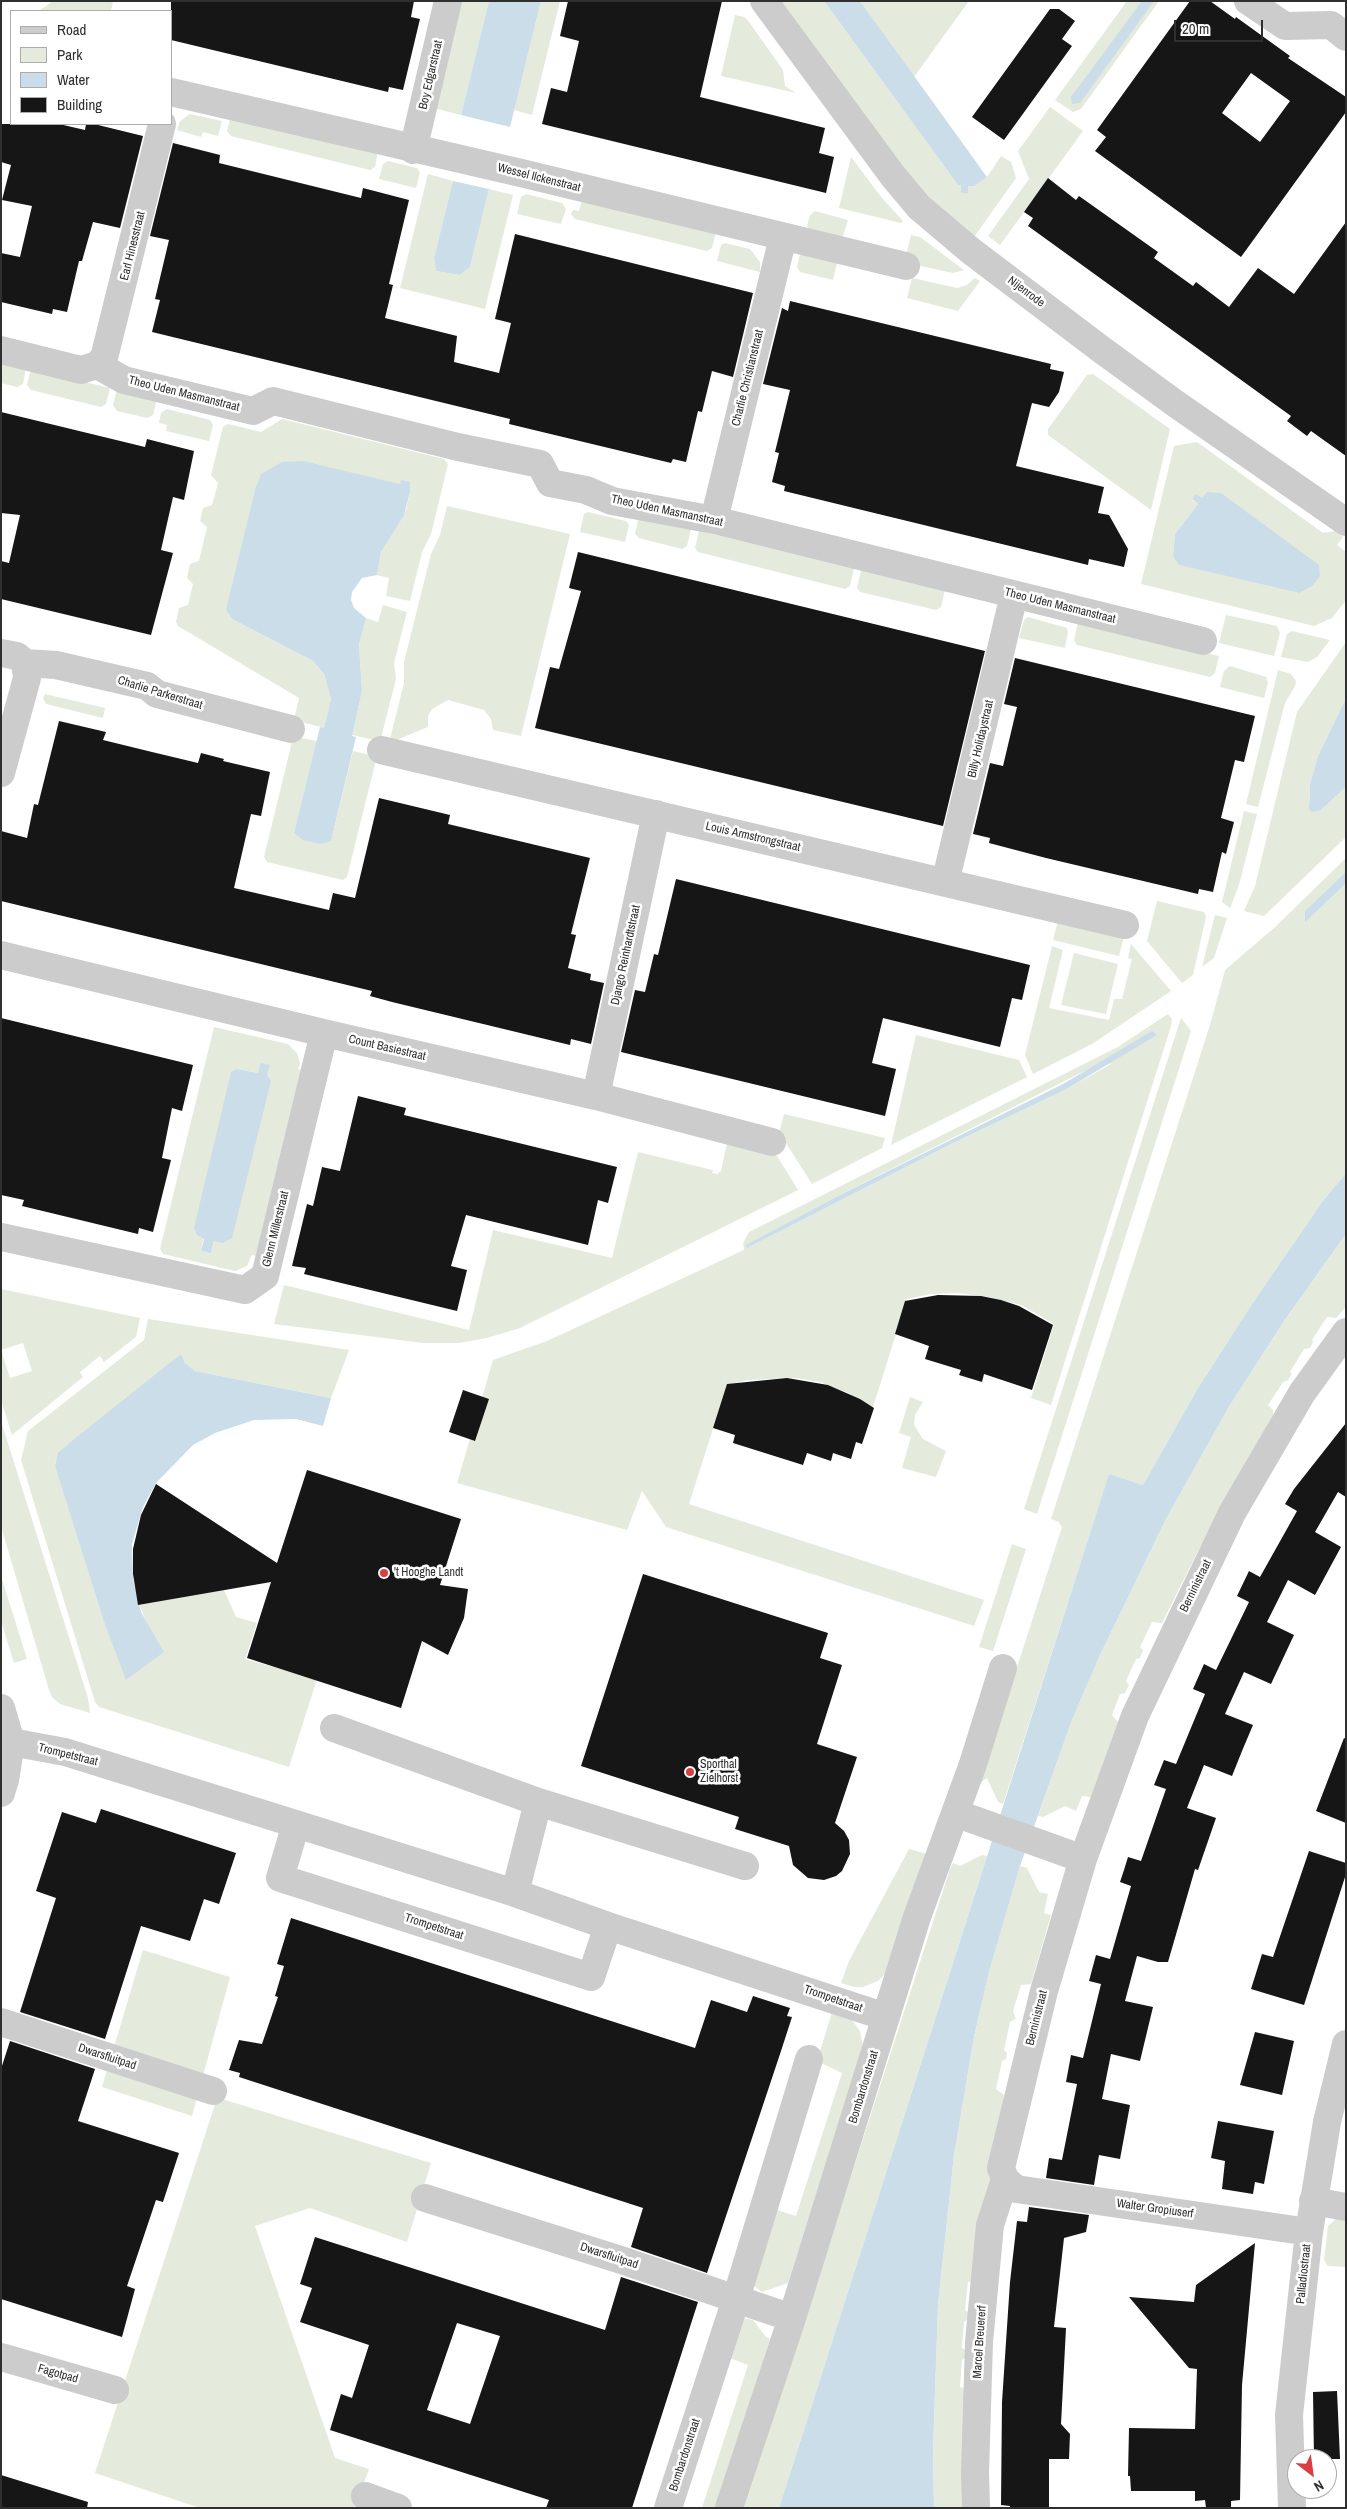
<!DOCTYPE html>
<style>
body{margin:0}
#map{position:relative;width:1347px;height:2509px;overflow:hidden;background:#fff;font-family:"Archivo Narrow",sans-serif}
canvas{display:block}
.frame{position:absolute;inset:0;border:2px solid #2f2f2f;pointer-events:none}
.legend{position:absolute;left:10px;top:10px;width:162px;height:115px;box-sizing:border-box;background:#fff;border:1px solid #acacac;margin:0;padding:6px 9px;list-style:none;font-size:15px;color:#2f2f2f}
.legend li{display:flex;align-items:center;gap:10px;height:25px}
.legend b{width:25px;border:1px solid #acacac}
.north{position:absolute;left:1287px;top:2449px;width:50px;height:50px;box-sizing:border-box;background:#fff;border:1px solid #acacac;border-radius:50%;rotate:150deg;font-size:14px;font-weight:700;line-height:20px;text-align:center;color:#2f2f2f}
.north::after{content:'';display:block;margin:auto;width:18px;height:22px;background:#d83e44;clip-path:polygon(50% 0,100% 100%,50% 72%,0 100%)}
.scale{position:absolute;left:1174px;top:20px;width:89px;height:22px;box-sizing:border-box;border:2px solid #2f2f2f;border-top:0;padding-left:6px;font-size:15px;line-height:18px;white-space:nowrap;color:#2f2f2f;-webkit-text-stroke:4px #fff;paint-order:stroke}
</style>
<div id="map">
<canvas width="1347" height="2509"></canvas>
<div class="frame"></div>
<ul class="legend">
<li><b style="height:6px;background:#ccc"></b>Road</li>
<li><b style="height:14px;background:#e4ebdd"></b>Park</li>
<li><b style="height:14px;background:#cbdde9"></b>Water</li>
<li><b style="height:14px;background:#161616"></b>Building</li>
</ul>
<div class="north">N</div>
<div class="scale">20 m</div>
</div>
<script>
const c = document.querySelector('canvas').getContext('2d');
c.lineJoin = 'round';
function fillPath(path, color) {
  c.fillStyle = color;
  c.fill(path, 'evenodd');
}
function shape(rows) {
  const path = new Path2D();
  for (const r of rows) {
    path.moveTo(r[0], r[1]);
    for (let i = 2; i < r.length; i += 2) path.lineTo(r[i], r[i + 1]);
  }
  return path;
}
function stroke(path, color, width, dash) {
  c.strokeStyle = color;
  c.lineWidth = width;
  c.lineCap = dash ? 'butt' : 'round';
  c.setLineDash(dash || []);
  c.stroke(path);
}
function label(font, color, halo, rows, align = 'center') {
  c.font = font + ' "Archivo Narrow",sans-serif';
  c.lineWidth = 5;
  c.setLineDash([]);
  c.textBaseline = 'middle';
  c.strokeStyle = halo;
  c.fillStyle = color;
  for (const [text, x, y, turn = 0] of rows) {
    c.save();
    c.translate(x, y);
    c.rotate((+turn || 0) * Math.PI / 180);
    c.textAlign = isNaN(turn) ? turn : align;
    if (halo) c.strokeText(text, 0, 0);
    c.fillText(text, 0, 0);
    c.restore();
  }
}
const green = shape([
 [53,1,113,1,111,11,39,11],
 [459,1,489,1,461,115,433,108],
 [541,1,560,1,532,115,514,110],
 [781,1,824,1,958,185,968,186,987,177,1001,156,1011,162,1016,178,974,237,949,218,912,181],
 [860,1,969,1,914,77],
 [1127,1,1159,1,1081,109,1073,112,1055,100],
 [735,15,744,17,749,22,783,70,785,86,796,93,721,76],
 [1050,107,1083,131,1000,245,988,236,1029,179,1018,151],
 [190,114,222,121,218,136,203,132,201,137,177,130,180,121],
 [231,115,378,150,375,167,370,170,231,136,227,131],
 [851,157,882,198,903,221,901,223,839,208],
 [388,161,417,168,420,173,416,188,379,179,383,164],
 [428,174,453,181,434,258,436,271,460,275,470,267,489,189,513,195,485,309,400,288],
 [526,194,562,203,566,209,561,224,517,214,521,197],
 [582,200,716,232,712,248,707,251,575,219,571,214,573,210,579,211],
 [815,211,848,220,842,239,811,231,807,226,810,215],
 [911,235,920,237,964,270,953,273,916,265,917,257,907,254,907,252],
 [725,243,750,249,760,262,760,272,717,261,721,245],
 [800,254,838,259,833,280,800,272,797,267],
 [912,278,957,288,967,285,975,278,980,281,958,311,907,298],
 [1,362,26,368,23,384,17,387,1,383],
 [31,369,110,388,106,404,101,407,31,390,27,385],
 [1093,374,1170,429,1151,510,1048,435,1048,429,1087,375],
 [117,389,157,399,153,415,147,418,117,411,113,405],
 [167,409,210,420,213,425,209,441,166,431,167,425,159,423,161,413],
 [282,419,444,459,448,464,431,534,422,552,410,601,386,596,389,578,377,575,381,552,406,510,410,492,400,485,226,610,232,619,313,661,324,674,331,699,324,728,294,720,299,698,178,626,176,622,179,608,188,605,193,584,187,578,190,564,199,561,207,527,200,521,203,508,212,505,218,483,211,475,223,427,228,424,261,432],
 [1197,442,1323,533,1335,531,1343,537,1337,545,1346,552,1346,600,1332,618,1314,626,1141,584,1174,446],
 [1202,498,1299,593,1202,570,1173,556,1175,534,1198,504,1192,500],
 [447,506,570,534,521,736,493,730,491,719,484,710,448,700,432,709,428,716,428,727,389,743,404,683,404,662,431,554,440,535],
 [588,512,626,521,629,525,625,542,580,532,584,514],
 [639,516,691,529,687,546,682,549,639,538,635,534],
 [699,531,854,568,850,586,845,589,698,552,695,548],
 [861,570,945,590,941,607,936,610,860,592,857,588],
 [383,605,407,612,394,663,396,679,381,738,383,742,352,735,362,691,359,645,366,618,378,622],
 [1226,615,1277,626,1280,633,1274,656,1219,643],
 [1028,617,1067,628,1068,632,1065,648,1019,638,1024,620],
 [1078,622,1219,656,1215,673,1210,677,1077,645,1074,640],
 [1292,631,1330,640,1317,657,1308,662,1281,657,1287,634],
 [1346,642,1346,698,1318,756,1310,784,1309,809,1321,810,1346,787,1346,837,1264,916,1244,911,1255,886,1297,712],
 [1230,666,1266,677,1268,683,1264,698,1220,687,1224,671],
 [1278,670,1291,674,1296,681,1295,686,1285,703,1258,807,1246,804],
 [45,694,105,708,103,718,46,704,43,699],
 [291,736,317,741,294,833,331,841,353,751,379,757,376,760,347,877,343,880,267,862,264,857,292,742],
 [1244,811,1257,814,1239,885,1230,908,1222,902],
 [1346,858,1346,1173,1322,1202,1252,1304,1198,1388,1143,1485,1109,1475,1003,1804,998,1802,987,1778,980,1783,1062,1527,1059,1522,1051,1519,1210,1025,1225,970,1274,928],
 [1157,901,1204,912,1206,917,1193,975,1182,983,1147,941],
 [1215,915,1227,918,1214,958,1202,967],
 [1058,920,1124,936,1119,956,1053,940],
 [1131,944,1171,991,1092,1044,1033,1074,1025,1055,1052,946,1063,950,1049,1008,1109,1020,1114,999,1122,999,1132,959,1128,958],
 [1074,953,1118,964,1106,1014,1061,1005],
 [1168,1014,1172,1019,1171,1026,1051,1405,1031,1398,1054,1324,1021,1305,988,1297,957,1293,931,1294,907,1299,873,1407,848,1393,820,1382,795,1378,748,1380,727,1385,689,1504,984,1600,974,1626,666,1527,642,1491,627,1530,457,1483,493,1360,547,1341,744,1250,743,1243,749,1232,1116,1048],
 [1106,1060,1111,1064,1065,1090,955,1142,747,1248,747,1245,836,1197],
 [1181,1018,1191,1031,1037,1514,1024,1509],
 [214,1027,288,1044,297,1053,300,1063,298,1069,306,1071,260,1257,252,1255,247,1266,235,1271,163,1254,160,1249],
 [269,1065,211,1252,201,1251,237,1069,258,1073],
 [916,1035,1019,1060,1027,1077,891,1145],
 [784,1114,885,1138,882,1148,812,1184,786,1143,777,1141],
 [727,1143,777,1156,798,1190,520,1328,487,1338,459,1343,423,1343,274,1324,284,1285,469,1330,493,1230,612,1258,638,1152,713,1170,712,1173,717,1174,721,1171],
 [1346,1234,1346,1307,1336,1318,1327,1317,1312,1340,1313,1342,1310,1348,1304,1349,1290,1372,1292,1374,1288,1380,1283,1382,1268,1405,1273,1410,1273,1415,1209,1529,1162,1623,1152,1622,1140,1647,1143,1650,1140,1658,1136,1659,1126,1681,1129,1685,1125,1693,1120,1694,1112,1715,1118,1722,1091,1797,1082,1796,1076,1811,1065,1806,1043,1817,1038,1816,1072,1720,1100,1655,1167,1517,1230,1405,1284,1321],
 [1,1289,140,1318,136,1337,104,1362,100,1356,80,1372,83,1377,12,1435,1,1400],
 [23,1343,32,1371,10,1378,1,1350],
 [148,1319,349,1350,331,1398,195,1371,185,1363,181,1354,57,1457,55,1465,103,1619,164,1652,151,1633,139,1604,224,1590,236,1617,257,1623,245,1659,317,1679,289,1767,99,1707,95,1702,21,1460,28,1431,144,1340],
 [910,1397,923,1402,915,1415,914,1425,923,1439,946,1451,936,1477,902,1468,911,1437,899,1433],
 [1,1421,88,1698,90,1713,60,1704,52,1697,49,1690,1,1526],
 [1012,1544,1026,1549,993,1651,979,1647],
 [1,1576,27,1659,14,1663,1,1621],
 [909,1849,927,1854,886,1973,878,1981,863,1987,854,1987,841,1983,849,1961],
 [982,1855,987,1856,779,2508,744,2508,950,1869,953,1863,960,1866],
 [1020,1866,1027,1868,1039,1892,1048,1894,1044,1913,1051,1915,1031,1984,1021,1985,1013,2011,1016,2019,1010,2022,1004,2050,1007,2053,1006,2059,1002,2061,996,2089,1004,2095,975,2281,968,2282,965,2310,968,2312,968,2319,964,2322,962,2348,965,2350,966,2357,962,2360,960,2387,967,2390,969,2508,934,2508,933,2451,938,2305,954,2155,974,2037,989,1972],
 [143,1950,230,1977,192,2116,102,2087],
 [833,2009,848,2016,855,2024,860,2031,863,2047,788,2283,762,2292,753,2285,777,2210,796,2216,842,2073,817,2061],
 [218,2095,222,2099,431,2163,407,2242,310,2208,255,2226,335,2458,369,2469,355,2508,200,2508,95,2473],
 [1346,2216,1346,2267,1328,2266,1324,2260,1328,2226,1337,2218],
 [744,2318,753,2320,766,2337,770,2339,716,2508,702,2508,748,2365,730,2358]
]);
const water = shape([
 [489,1,541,1,510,127,461,115],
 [824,1,860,1,987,177,974,186,968,186,968,193,961,193,961,185,958,185],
 [1142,1,1154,1,1080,103,1072,104,1071,97],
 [453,181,489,189,470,267,460,275,436,271,434,258],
 [303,461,400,484,401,480,410,482,410,492,404,515,381,552,377,575,362,578,352,592,351,600,354,608,366,618,359,645,362,691,352,736,356,737,331,841,321,844,303,840,294,833,320,727,324,728,331,699,324,674,313,661,232,619,226,610,255,490,261,474,282,462],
 [1207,492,1221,493,1319,565,1320,576,1312,586,1299,593,1179,565,1173,556,1175,534,1198,504,1192,499,1196,494,1202,498],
 [1346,698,1346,787,1321,810,1312,812,1309,809,1310,784,1318,756],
 [1346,872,1346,883,1305,922,1305,911],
 [1152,1031,1157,1035,1065,1090,955,1142,747,1248,746,1245,836,1197,1063,1084],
 [261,1063,270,1065,267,1075,271,1081,232,1238,223,1243,214,1241,211,1253,201,1251,204,1239,197,1235,194,1228,231,1072,237,1069,258,1073],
 [1346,1173,1346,1234,1284,1321,1230,1405,1167,1517,1100,1655,1072,1720,1020,1866,989,1972,974,2037,954,2155,938,2305,933,2451,934,2508,779,2508,1109,1474,1143,1485,1198,1388,1252,1304,1322,1202],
 [181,1354,185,1363,195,1371,331,1398,323,1426,296,1419,254,1420,215,1433,193,1445,156,1483,143,1507,132,1544,133,1579,141,1612,164,1652,126,1680,103,1619,55,1466,58,1453,73,1440]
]);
const building = shape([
 [171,1,414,1,411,17,420,19,403,90,389,87,388,92,171,40],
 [568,1,722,1,700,97,825,128,819,153,834,157,826,193,542,124,551,88,567,92,579,41,560,36],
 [1190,1,1210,1,1235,19,1236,17,1290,56,1288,58,1346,97,1346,112,1241,257,1095,151,1106,137,1097,130],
 [1251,73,1290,101,1260,142,1222,113],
 [1050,9,1059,9,1075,21,1062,39,1072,46,1004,140,972,117],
 [1,124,59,124,85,130,86,124,94,124,143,136,120,228,93,222,82,261,79,261,67,312,53,309,52,314,1,302,1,253,20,257,32,206,2,200,11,165,1,162],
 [173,143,220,155,219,163,361,198,363,188,409,200,389,284,393,285,385,318,457,336,454,362,499,373,511,323,495,319,515,234,753,293,733,377,712,371,702,412,698,411,686,462,673,459,671,463,509,424,510,419,152,332,160,300,155,299,169,240,150,236],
 [1048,178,1076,200,1079,196,1158,252,1154,258,1193,286,1196,282,1229,307,1258,268,1294,294,1346,222,1346,456,1311,431,1307,436,1287,421,1291,416,1028,226,1033,218,1024,212],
 [790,301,1051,364,1050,369,1064,372,1059,392,1049,407,1032,403,1016,466,1104,487,1098,513,1109,515,1128,549,1124,567,1089,559,1088,565,784,491,785,486,772,482,779,453,775,452,790,390,763,384,782,308,788,311],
 [1,412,145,447,147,439,194,451,184,500,173,497,161,550,173,553,151,635,1,599,1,561,9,563,20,515,1,513],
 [578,552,985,651,943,826,535,728,550,667,559,669,581,591,569,588],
 [1015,658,1255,716,1244,762,1235,760,1221,818,1234,822,1226,854,1222,852,1213,892,1199,889,1198,894,1046,858,989,843,990,838,973,834,990,763,1003,766,1017,707,1004,704],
 [59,721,106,732,103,740,152,752,198,763,201,753,224,759,223,761,270,772,261,816,251,814,234,888,329,910,333,893,355,898,379,798,450,815,448,824,590,858,571,934,576,935,568,968,591,974,590,980,604,983,591,1044,571,1039,570,1045,392,1002,370,996,372,991,1,901,1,831,27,838,34,804,38,805],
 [676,879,1030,965,1022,1000,1012,998,1000,1047,883,1018,872,1063,896,1069,885,1116,621,1052,635,990,645,992,654,954,658,955],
 [1,1018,193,1065,182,1111,172,1108,162,1158,171,1160,153,1232,139,1228,138,1234,22,1206,24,1200,1,1195],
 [358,1096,406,1108,404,1115,617,1167,608,1203,598,1200,588,1245,466,1215,451,1266,467,1270,457,1311,304,1274,306,1268,292,1266,307,1204,313,1206,322,1167,340,1171],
 [938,1295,981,1296,1001,1300,1019,1306,1053,1325,1032,1390,984,1374,982,1382,959,1375,961,1370,925,1359,929,1346,895,1334,905,1301],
 [787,1378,828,1385,860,1399,874,1408,862,1444,856,1442,851,1459,833,1453,831,1461,807,1453,803,1465,733,1443,735,1435,713,1428,727,1384],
 [463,1390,489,1399,475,1441,449,1432],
 [1346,1423,1346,1497,1338,1492,1315,1532,1341,1547,1315,1595,1288,1580,1267,1622,1294,1635,1271,1684,1244,1672,1225,1714,1253,1725,1242,1751,1232,1776,1204,1765,1187,1808,1216,1818,1198,1870,1195,1869,1168,1962,1158,1962,1137,1956,1125,2001,1153,2007,1140,2061,1111,2054,1102,2099,1130,2105,1120,2159,1099,2155,1094,2185,1046,2178,1049,2158,1062,2160,1077,2084,1066,2082,1071,2055,1083,2058,1101,1984,1089,1981,1096,1955,1110,1959,1131,1886,1120,1882,1124,1870,1128,1857,1141,1861,1166,1789,1154,1785,1164,1760,1176,1764,1205,1694,1193,1689,1204,1664,1216,1670,1249,1602,1237,1596,1249,1571,1260,1577,1297,1511,1285,1504,1294,1489],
 [307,1470,461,1519,440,1585,468,1589,464,1618,448,1655,422,1641,401,1708,247,1658,271,1582,138,1605,133,1574,133,1549,141,1515,156,1484,277,1563],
 [643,1574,828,1633,820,1658,842,1665,817,1744,857,1757,835,1823,844,1831,849,1840,850,1854,842,1871,836,1876,824,1880,808,1878,793,1865,789,1846,735,1829,739,1817,581,1766],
 [1344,1738,1346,1739,1346,1823,1316,1811],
 [101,1809,236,1853,219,1904,204,1899,190,1941,141,1926,105,2039,20,2012,56,1898,36,1891,62,1812,96,1823],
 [1309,1851,1346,1863,1346,1874,1304,2005,1251,1989,1262,1954,1273,1957],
 [291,1918,695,2048,711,2000,747,2012,753,1996,790,2008,787,2016,792,2017,781,2051,707,2273,631,2247,643,2208,239,2077,240,2073,229,2070,239,2040,262,2044,278,1997,275,1996,284,1966,277,1964],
 [1255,2032,1294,2041,1282,2095,1240,2085],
 [10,2041,95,2069,78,2121,179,2153,163,2202,156,2200,127,2286,135,2289,122,2337,1,2299,1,2069],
 [1218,2121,1274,2131,1264,2184,1255,2182,1253,2194,1222,2189,1225,2161,1211,2158],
 [1029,2207,1089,2215,1086,2232,1064,2238,1054,2327,1066,2328,1061,2424,1070,2434,1069,2459,1049,2459,1049,2508,1010,2508,1010,2506,1001,2505,1002,2402,1010,2282,1017,2221,1027,2222],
 [315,2237,605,2330,621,2277,698,2302,632,2508,546,2508,549,2500,330,2430,341,2394,352,2398,369,2345,300,2322,312,2288,300,2284],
 [457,2323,500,2336,470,2424,427,2410],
 [1255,2243,1242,2385,1240,2500,1231,2501,1231,2508,1206,2508,1205,2500,1195,2501,1195,2491,1131,2491,1130,2476,1128,2476,1129,2428,1195,2429,1197,2369,1189,2368,1129,2297,1194,2302,1196,2285],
 [1337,2391,1340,2459,1314,2459,1313,2392],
 [1,2475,88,2502,87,2508,1,2508]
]);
const minor = shape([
 [764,1,893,176,919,207,971,251,1102,350,1176,404,1346,522],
 [1248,1,1285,26,1331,25,1346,37],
 [171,92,521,173,906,266],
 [413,150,448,1],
 [1,350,81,370,97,365,124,380,253,411,273,401,458,447,540,464,550,483,586,490,612,501,714,520,1203,641],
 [97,365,104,358,162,124],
 [714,520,783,237],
 [1,653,17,656,25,663,56,665,147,686,157,694,291,729],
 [381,750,1125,925],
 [1,773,27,678,25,663],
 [945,883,1014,595],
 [1,955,324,1033,596,1096,772,1142],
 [596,1096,656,814],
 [1,1237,245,1290,265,1276,324,1033],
 [1,1708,11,1742,5,1780,1,1793],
 [334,1728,538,1802,515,1893],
 [11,1742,65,1752,296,1824,515,1893,608,1926,886,2017],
 [538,1802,745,1866],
 [955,1813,1083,1859],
 [296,1824,280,1878,591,1977,608,1926],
 [1,2022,213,2091],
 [425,2198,621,2260,792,2318],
 [1313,2201,1346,2207],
 [1309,2232,1016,2189,1005,2179,1001,2168,1044,1991,1083,1859,1135,1716,1232,1513,1302,1393,1346,1332],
 [1,2357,115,2390],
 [365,2496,398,2508],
 [668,2508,736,2299,809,2059],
 [729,2508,792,2318,917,1917,973,1764,1003,1668],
 [976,2508,975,2473,979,2342,990,2225,1005,2179],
 [1292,2508,1289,2415,1309,2232,1327,2122,1346,2044]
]);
const markers = [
 [384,1573,5,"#d83e44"],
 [690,1772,5,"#d83e44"]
];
const streetNames = [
 ["Boy Edgarstraat",431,75,-77],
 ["Wessel Ilckenstraat",539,178,14],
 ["Earl Hinesstraat",133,246,-76],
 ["Nijenrode",1026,292,37],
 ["Charlie Christianstraat",748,378,-76],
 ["Theo Uden Masmanstraat",184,394,14],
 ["Theo Uden Masmanstraat",667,511,12],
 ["Theo Uden Masmanstraat",1060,606,14],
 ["Charlie Parkerstraat",160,693,17],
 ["Billy Holidaystraat",981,739,-77],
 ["Louis Armstrongstraat",753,837,13],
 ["Django Reinhardtstraat",626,955,-78],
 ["Count Basiestraat",387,1048,13],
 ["Glenn Millerstraat",276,1229,-76],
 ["Berninistraat",1196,1586,-64],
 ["Trompetstraat",68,1755,14],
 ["Trompetstraat",434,1927,18],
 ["Trompetstraat",833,1999,19],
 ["Berninistraat",1037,2018,-76],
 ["Dwarsfluitpad",107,2057,18],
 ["Bombardonstraat",864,2087,-73],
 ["Walter Gropiuserf",1155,2209,8],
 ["Dwarsfluitpad",609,2256,18],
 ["Palladiostraat",1304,2274,-84],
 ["Marcel Breuererf",980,2342,-86],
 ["Fagotpad",58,2374,16],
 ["Bombardonstraat",685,2455,-72]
];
const poiNames = [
 ["'t Hooghe Landt",394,1573],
 ["Sporthal",700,1765],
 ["Zielhorst",700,1779]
];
fillPath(green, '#e4ebdd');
fillPath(water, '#cbdde9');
fillPath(building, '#161616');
stroke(minor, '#ccc', 28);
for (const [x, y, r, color] of markers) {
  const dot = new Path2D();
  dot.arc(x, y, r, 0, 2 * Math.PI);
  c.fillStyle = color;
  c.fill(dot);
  stroke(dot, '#fff', 2);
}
label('12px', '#2f2f2f', '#fff', streetNames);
label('12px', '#2f2f2f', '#fff', poiNames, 'left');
</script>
